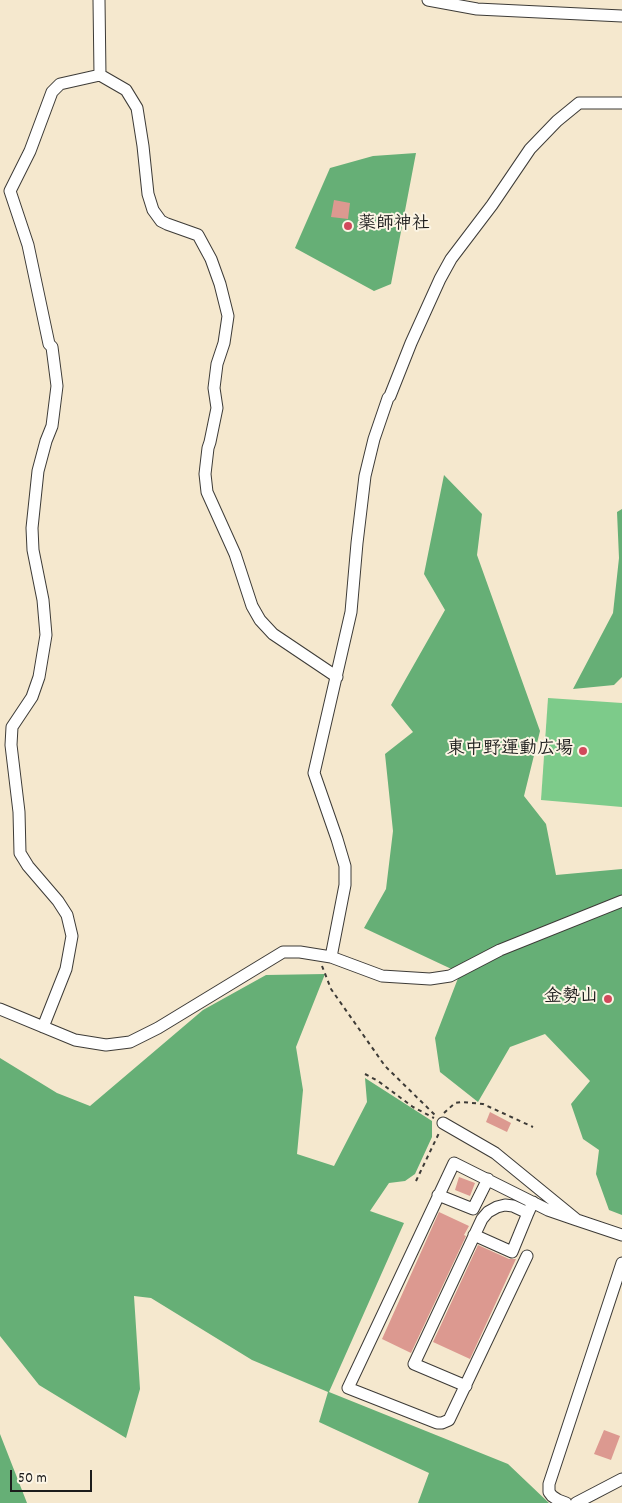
<!DOCTYPE html>
<meta charset="utf-8">
<style>
body{margin:0}
#map{position:relative;width:622px;height:1503px;overflow:hidden;background:#f5e8ce;font-family:Dekko,sans-serif}
canvas{display:block}
.scale{position:absolute;left:10px;top:1470px;width:82px;height:22px;box-sizing:border-box;border:2px solid #1c1c1c;border-top:0;padding-left:6px;font-size:15px;line-height:18px;white-space:nowrap;color:#1c1c1c;-webkit-text-stroke:4px #fcf5e5;paint-order:stroke}
</style>
<div id="map">
<canvas width="622" height="1503"></canvas>
<div class="scale">50 m</div>
</div>
<script>
const c = document.querySelector('canvas').getContext('2d');
c.lineJoin = 'round';
function fillPath(path, color) {
  c.fillStyle = color;
  c.fill(path, 'evenodd');
}
function shape(rows) {
  const path = new Path2D();
  for (const r of rows) {
    path.moveTo(r[0], r[1]);
    for (let i = 2; i < r.length; i += 2) path.lineTo(r[i], r[i + 1]);
  }
  return path;
}
function stroke(path, color, width, dash) {
  c.strokeStyle = color;
  c.lineWidth = width;
  c.lineCap = dash ? 'butt' : 'round';
  c.setLineDash(dash || []);
  c.stroke(path);
}
function label(font, color, halo, rows, align = 'center') {
  c.font = font + ' Dekko,"Klee One",sans-serif';
  c.lineWidth = 4;
  c.setLineDash([]);
  c.textBaseline = 'middle';
  c.strokeStyle = halo;
  c.fillStyle = color;
  for (const [text, x, y, turn = 0] of rows) {
    c.save();
    c.translate(x, y);
    c.rotate((+turn || 0) * Math.PI / 180);
    c.textAlign = isNaN(turn) ? turn : align;
    if (halo) c.strokeText(text, 0, 0);
    c.fillText(text, 0, 0);
    c.restore();
  }
}
const green = shape([
 [548,698,622,703,622,807,541,800]
]);
const forest = shape([
 [416,153,391,284,374,291,295,248,330,168,373,156],
 [444,475,482,514,477,555,540,731,524,796,546,824,556,875,622,869,622,1215,609,1210,596,1174,599,1150,583,1139,571,1104,590,1081,545,1034,510,1047,478,1102,440,1072,435,1038,460,973,364,928,386,889,393,831,385,754,413,732,391,705,445,610,424,574],
 [622,509,622,677,614,685,573,689,613,613,619,558,617,512],
 [325,974,296,1047,303,1090,297,1154,334,1166,367,1102,365,1078,432,1121,432,1137,415,1174,405,1181,389,1183,370,1211,404,1223,329,1392,508,1464,549,1503,418,1503,429,1473,319,1422,328,1392,252,1360,151,1298,134,1296,140,1389,126,1438,39,1385,0,1336,0,1058,57,1093,90,1106,203,1010,266,975],
 [0,1434,27,1503,0,1503]
]);
const building = shape([
 [334,200,350,203,348,219,331,217],
 [490,1112,511,1123,507,1132,486,1122],
 [459,1177,475,1183,470,1196,455,1190],
 [439,1212,469,1226,464,1235,466,1236,411,1353,382,1339],
 [478,1245,509,1259,516,1259,470,1359,433,1342],
 [604,1430,620,1436,611,1460,594,1454]
]);
const path = shape([
 [322,966,331,989,385,1066,436,1116],
 [365,1074,378,1081,413,1107,434,1118],
 [444,1113,455,1103,462,1102,483,1104,533,1127],
 [416,1181,439,1133]
]);
const minor = shape([
 [99,0,100,75],
 [428,0,477,9,622,16],
 [331,957,345,885,345,866,337,839,314,773,351,612,357,543,365,476,374,439,388,398,390,396,411,343,440,279,451,259,492,205,530,149,557,121,579,103,622,103],
 [0,1009,75,1040,106,1045,130,1042,158,1028,283,952,300,952,331,957,382,976,430,979,450,976,500,950,622,901],
 [43,1027,66,969,72,936,67,915,58,901,28,866,20,853,19,812,11,745,12,727,32,697,39,677,46,635,43,600,33,550,32,528,38,471,46,441,52,426,57,386,52,347,49,344,28,245,10,191,30,151,52,92,60,84,100,75,126,90,137,108,143,146,148,194,153,210,161,221,167,224,198,235,211,259,220,284,228,316,224,343,217,364,214,388,217,408,210,442,208,448,205,474,207,492,235,554,252,606,260,620,273,634,337,677],
 [443,1123,495,1153,577,1220,622,1235],
 [438,1195,473,1209,488,1179],
 [474,1235,512,1252,528,1213],
 [527,1256,449,1420,442,1423,437,1423,348,1388,454,1163,548,1210,577,1220],
 [466,1386,414,1364,482,1219,488,1212,497,1207,505,1205,513,1206,528,1213,533,1202],
 [566,1503,558,1500,552,1496,549,1492,549,1484,622,1263],
 [576,1503,622,1479]
]);
const markers = [
 [348,226,5,"#d1495b"],
 [583,751,5,"#d1495b"],
 [608,999,5,"#d1495b"]
];
const poiNames = [
 ["薬師神社",358,226,"left"],
 ["東中野運動広場",573,751],
 ["金勢山",598,999]
];
fillPath(green, '#7dcb8a');
fillPath(forest, '#66af76');
fillPath(building, '#dc9990');
stroke(minor, '#3d3b37', 13);
stroke(path, '#3d3b37', 2, [4, 4]);
stroke(minor, '#fff', 11);
for (const [x, y, r, color] of markers) {
  const dot = new Path2D();
  dot.arc(x, y, r, 0, 2 * Math.PI);
  c.fillStyle = color;
  c.fill(dot);
  stroke(dot, '#fcf5e5', 2);
}
label('bold 18px', '#1c1c1c', '#fcf5e5', poiNames, 'right');
</script>
